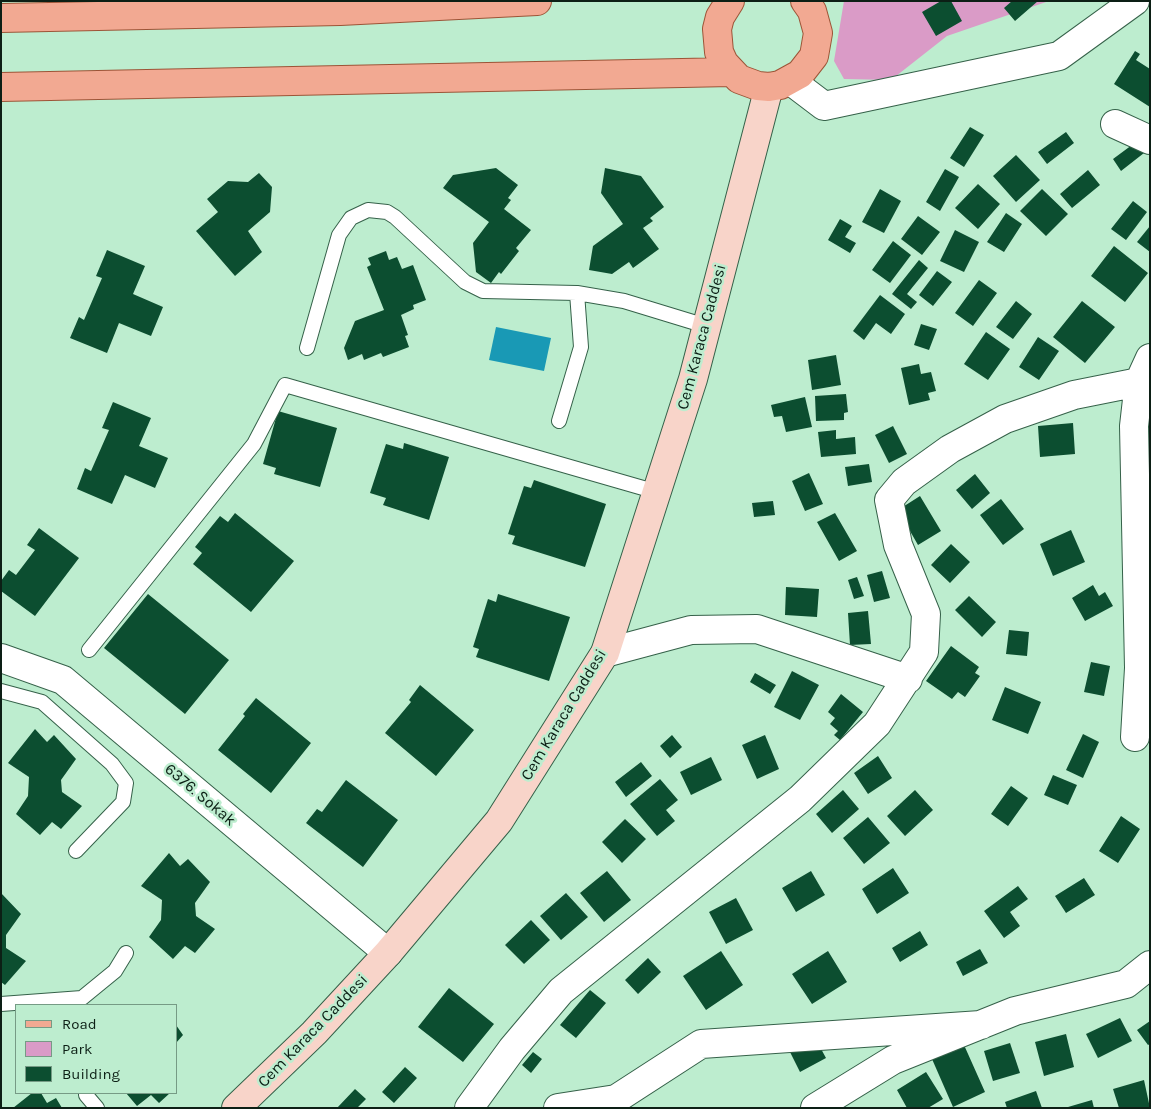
<!DOCTYPE html>
<style>
body{margin:0}
#map{position:relative;width:1151px;height:1109px;overflow:hidden;background:#bdedcf;font-family:Karla,sans-serif}
canvas{display:block}
.frame{position:absolute;inset:0;border:2px solid #0c1f15;pointer-events:none}
.legend{position:absolute;left:15px;top:1004px;width:162px;height:90px;box-sizing:border-box;background:#bdedcf;border:1px solid #769b85;margin:0;padding:6px 9px;list-style:none;font-size:15px;color:#0c1f15}
.legend li{display:flex;align-items:center;gap:10px;height:25px}
.legend b{width:25px;border:1px solid #769b85}
</style>
<div id="map">
<canvas width="1151" height="1109"></canvas>
<div class="frame"></div>
<ul class="legend">
<li><b style="height:6px;background:#f2a992"></b>Road</li>
<li><b style="height:14px;background:#da9bc7"></b>Park</li>
<li><b style="height:14px;background:#0c4e30"></b>Building</li>
</ul>
</div>
<script>
const c = document.querySelector('canvas').getContext('2d');
c.lineJoin = 'round';
function fillPath(path, color) {
  c.fillStyle = color;
  c.fill(path, 'evenodd');
}
function shape(rows) {
  const path = new Path2D();
  for (const r of rows) {
    path.moveTo(r[0], r[1]);
    for (let i = 2; i < r.length; i += 2) path.lineTo(r[i], r[i + 1]);
  }
  return path;
}
function stroke(path, color, width, dash) {
  c.strokeStyle = color;
  c.lineWidth = width;
  c.lineCap = dash ? 'butt' : 'round';
  c.setLineDash(dash || []);
  c.stroke(path);
}
function label(font, color, halo, rows, align = 'center') {
  c.font = font + ' Karla,sans-serif';
  c.lineWidth = 5;
  c.setLineDash([]);
  c.textBaseline = 'middle';
  c.strokeStyle = halo;
  c.fillStyle = color;
  for (const [text, x, y, turn = 0] of rows) {
    c.save();
    c.translate(x, y);
    c.rotate((+turn || 0) * Math.PI / 180);
    c.textAlign = isNaN(turn) ? turn : align;
    if (halo) c.strokeText(text, 0, 0);
    c.fillText(text, 0, 0);
    c.restore();
  }
}
const green = shape([
 [844,1,1049,1,947,36,891,80,844,79,834,61]
]);
const water = shape([
 [496,327,551,338,544,371,489,360]
]);
const building = shape([
 [941,1,951,1,962,21,936,36,922,12],
 [1012,1,1038,1,1015,21,1004,8],
 [1135,51,1140,54,1136,60,1150,69,1150,107,1114,84],
 [970,127,984,135,964,167,950,158],
 [1066,132,1074,143,1047,164,1038,152],
 [1136,142,1144,153,1121,171,1113,159],
 [1016,155,1040,180,1016,202,993,176],
 [496,168,518,185,508,198,511,200,504,209,531,230,516,248,519,251,501,274,499,272,491,283,476,272,473,243,489,222,443,188,453,175],
 [605,168,641,176,664,207,650,218,653,221,643,228,659,249,633,268,629,262,612,274,589,270,593,246,623,224,601,193],
 [945,169,959,177,940,211,926,202],
 [1088,170,1100,185,1072,208,1060,194],
 [259,173,272,187,270,212,248,231,262,252,235,276,196,231,218,212,207,199,228,181,248,182],
 [978,184,1000,204,978,229,955,208],
 [880,189,901,201,884,233,862,222],
 [1042,189,1068,214,1046,236,1020,211],
 [1133,201,1147,212,1126,240,1111,229],
 [1006,213,1022,224,1004,252,987,242],
 [918,216,940,232,922,255,901,239],
 [840,219,852,226,845,237,856,243,850,253,828,240],
 [1150,226,1150,252,1137,242],
 [955,230,979,242,964,272,940,261],
 [893,241,911,255,890,283,872,270],
 [1114,246,1148,273,1125,302,1091,276],
 [107,250,145,266,133,294,163,307,151,336,119,323,107,353,70,338,79,317,84,320,102,278,96,276],
 [386,251,389,260,397,257,402,269,413,265,426,300,413,305,414,309,401,315,408,335,405,336,409,347,383,357,381,353,364,360,362,354,348,360,344,348,355,321,384,310,367,267,371,265,368,258],
 [919,260,928,268,907,294,917,302,911,309,892,294],
 [937,271,952,282,933,306,919,295],
 [979,280,997,293,973,326,955,313],
 [880,295,905,314,891,334,876,323,864,340,853,331],
 [1016,301,1032,314,1013,339,996,327],
 [1082,301,1115,327,1085,363,1053,337],
 [921,324,937,329,929,350,914,345],
 [986,332,1010,349,988,380,964,364],
 [1038,337,1059,351,1039,380,1019,367],
 [836,355,841,385,812,390,808,360],
 [919,364,921,374,931,372,936,391,928,393,930,400,909,405,901,368],
 [846,394,848,412,844,413,844,420,816,421,815,396],
 [805,397,812,427,786,432,782,416,774,417,771,405],
 [113,402,151,418,139,446,168,458,155,488,125,475,112,504,77,489,85,468,91,471,109,430,102,428],
 [278,411,337,428,320,487,274,474,276,468,263,464],
 [1073,423,1075,454,1040,457,1038,426],
 [893,426,907,454,889,463,875,435],
 [836,430,836,439,855,437,856,454,821,457,818,432],
 [404,443,449,457,429,520,383,505,386,498,370,493,386,444,403,449],
 [869,464,872,482,848,486,845,467],
 [809,473,823,504,805,511,792,481],
 [975,474,990,493,972,509,956,490],
 [534,480,606,504,585,567,512,544,515,536,508,534,524,486,531,488],
 [920,496,941,531,918,545,898,510],
 [1001,499,1024,529,1003,545,980,515],
 [773,501,775,515,754,517,752,503],
 [235,513,294,561,251,612,193,564,202,553,195,547,220,516,228,522],
 [835,513,857,551,839,561,817,522],
 [39,528,79,558,35,616,1,591,1,581,9,570,16,575,35,550,27,545],
 [1071,530,1085,562,1053,576,1040,544],
 [951,544,970,562,950,583,931,565],
 [882,571,890,598,874,602,867,575],
 [857,577,864,596,854,599,848,580],
 [1093,585,1099,596,1105,592,1113,606,1085,621,1072,598],
 [786,587,819,589,817,617,785,615],
 [148,594,229,660,185,714,104,648],
 [498,594,570,617,549,681,476,657,479,649,473,647,488,599,496,602],
 [969,596,996,622,982,637,955,610],
 [868,611,871,644,850,645,848,613],
 [1009,630,1029,632,1027,656,1006,654],
 [951,646,979,667,975,673,980,676,965,697,958,692,952,699,926,681],
 [1091,662,1110,666,1104,696,1084,692],
 [792,671,819,685,800,720,774,707],
 [755,673,776,685,770,694,750,682],
 [420,685,474,730,436,776,385,733,411,702,409,700],
 [1005,687,1041,702,1028,734,992,720],
 [841,694,863,712,840,740,834,735,838,731,830,724,835,718,828,712],
 [256,698,311,743,271,793,218,750,245,716,243,714],
 [35,729,47,742,54,735,76,759,61,780,62,792,82,806,61,829,52,822,40,835,16,814,28,796,29,777,8,763],
 [1083,734,1099,742,1083,778,1066,770],
 [672,735,682,747,670,758,660,746],
 [765,735,779,769,757,779,742,745],
 [878,756,892,778,868,794,854,773],
 [711,757,722,780,691,795,680,772],
 [641,762,652,776,626,797,615,782],
 [1053,775,1077,785,1068,805,1044,795],
 [660,779,678,800,666,810,675,821,657,836,630,804],
 [346,780,398,820,363,867,306,823,317,809,322,812],
 [1011,786,1028,798,1008,826,991,814],
 [843,790,859,809,832,833,816,814],
 [915,790,933,810,905,836,887,816],
 [1121,816,1140,829,1118,863,1099,851],
 [868,817,890,843,864,864,843,838],
 [625,819,646,839,622,863,602,842],
 [169,853,180,866,188,859,210,882,195,903,196,916,215,929,195,953,185,946,173,959,149,937,161,920,162,900,141,886],
 [893,868,909,893,877,914,862,889],
 [607,871,631,900,604,922,580,893],
 [811,871,825,895,796,912,782,888],
 [1084,878,1095,895,1066,913,1055,896],
 [1018,886,1028,899,1010,912,1020,926,1004,938,984,911],
 [1,893,21,914,6,935,6,948,26,961,5,985,1,982],
 [566,893,588,917,561,940,540,916],
 [736,898,753,930,726,944,709,912],
 [531,920,550,940,524,964,505,945],
 [920,931,928,945,900,962,892,948],
 [980,949,988,963,963,976,956,962],
 [721,951,743,985,706,1010,683,976],
 [828,951,847,982,812,1004,792,974],
 [648,958,661,972,638,994,625,980],
 [449,988,494,1024,463,1062,418,1027],
 [590,990,606,1003,576,1038,560,1025],
 [1120,1018,1132,1041,1098,1058,1086,1034],
 [1150,1021,1150,1044,1148,1045,1137,1030],
 [176,1025,183,1035,176,1043],
 [1066,1034,1074,1067,1044,1076,1035,1042],
 [814,1036,826,1058,800,1072,789,1050],
 [1010,1043,1020,1073,993,1081,984,1051],
 [964,1045,985,1092,953,1107,932,1059],
 [533,1052,542,1059,531,1073,522,1065],
 [405,1067,417,1078,394,1103,382,1092],
 [926,1072,943,1099,928,1108,907,1108,897,1090],
 [1144,1080,1150,1108,1119,1108,1113,1089],
 [355,1089,366,1099,357,1108,337,1108],
 [1036,1091,1042,1108,1007,1108,1005,1102],
 [32,1093,41,1093,47,1103,56,1098,62,1108,13,1108],
 [126,1093,170,1093,159,1103,151,1095,137,1106],
 [1092,1100,1094,1108,1068,1108,1068,1107]
]);
const lane = shape([
 [307,348,339,235,351,218,368,210,387,212,395,217,465,282,483,291,577,293,624,301,706,326],
 [559,421,581,347,577,293],
 [89,650,254,444,285,385,657,492],
 [1,691,42,702,112,764,126,783,123,802,76,851],
 [1,1004,82,998,115,971,126,953],
 [86,1095,97,1108]
]);
const street = shape([
 [791,81,824,106,1059,56,1135,1],
 [1115,124,1150,140],
 [605,653,691,630,757,629,908,679],
 [1,658,63,680,388,953],
 [1135,737,1139,668,1134,426,1139,382,1150,358],
 [469,1108,512,1049,561,991,800,799,877,724,924,652,926,614,898,545,889,500,904,482,950,449,1005,419,1074,395,1139,382],
 [558,1108,616,1099,701,1044,981,1025],
 [815,1108,893,1060,1015,1011,1126,984,1150,965]
]);
const secondary = shape([
 [236,1108,314,1033,388,953,499,821,605,653,693,379,769,87]
]);
const primary = shape([
 [730,1,720,17,717,29,719,52,724,63,739,79,758,86,769,87,780,85,800,74,814,56,818,33,812,11,805,1],
 [1,18,340,11,537,1],
 [1,87,731,72]
]);
const streetNames = [
 ["Cem Karaca Caddesi",702,337,-75],
 ["Cem Karaca Caddesi",564,715,-59],
 ["6376. Sokak",200,795,40],
 ["Cem Karaca Caddesi",313,1031,-46]
];
fillPath(green, '#da9bc7');
fillPath(water, '#1999b5');
fillPath(building, '#0c4e30');
stroke(lane, '#356149', 16);
stroke(street, '#356149', 30);
stroke(secondary, '#356149', 30);
stroke(primary, '#9c5437', 30);
stroke(lane, '#fff', 14);
stroke(street, '#fff', 28);
stroke(secondary, '#f8d4c9', 28);
stroke(primary, '#f2a992', 28);
label('16px', '#0c1f15', '#bdedcf', streetNames);
</script>
